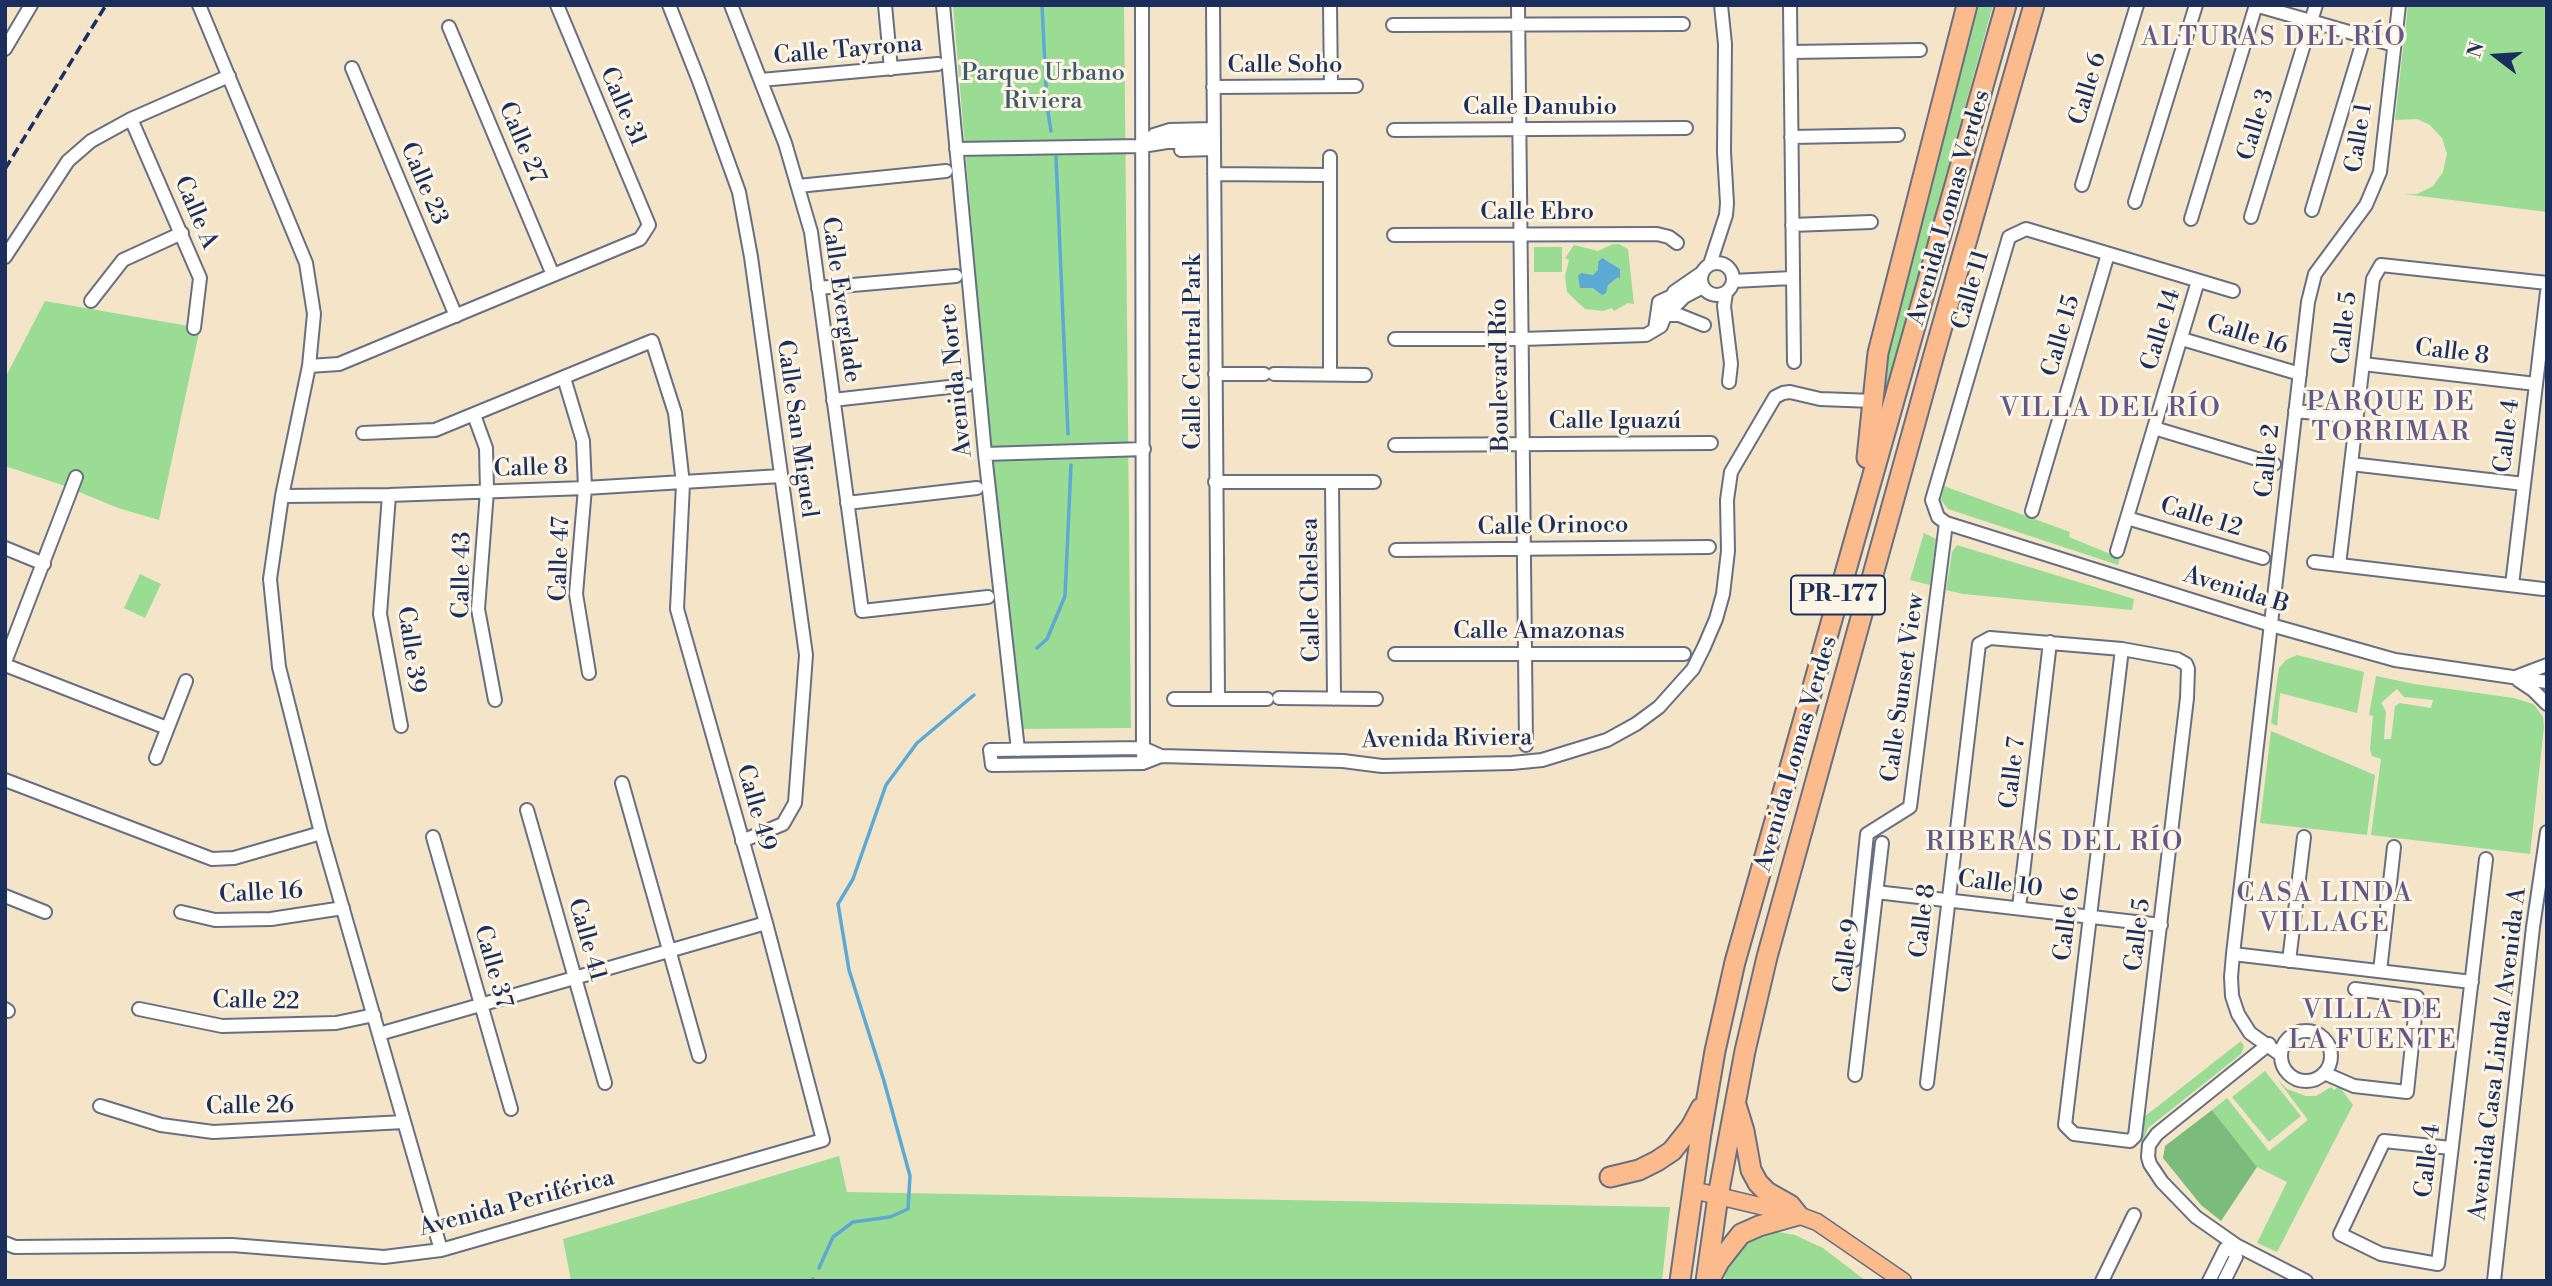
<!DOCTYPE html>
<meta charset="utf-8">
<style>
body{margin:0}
#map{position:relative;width:2552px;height:1286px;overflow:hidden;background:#f4e5c9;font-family:"Libre Bodoni",serif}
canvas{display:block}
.frame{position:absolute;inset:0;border:7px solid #1b2f5e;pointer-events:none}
.north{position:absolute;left:2461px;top:21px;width:70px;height:70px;-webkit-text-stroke:5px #fcf5e5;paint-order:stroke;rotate:287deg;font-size:19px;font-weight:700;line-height:28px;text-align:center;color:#1b2f5e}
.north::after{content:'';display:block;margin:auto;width:24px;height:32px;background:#1b2f5e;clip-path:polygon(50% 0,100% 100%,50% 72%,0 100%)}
</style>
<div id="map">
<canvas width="2552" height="1286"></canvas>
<div class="frame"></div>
<div class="north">N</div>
</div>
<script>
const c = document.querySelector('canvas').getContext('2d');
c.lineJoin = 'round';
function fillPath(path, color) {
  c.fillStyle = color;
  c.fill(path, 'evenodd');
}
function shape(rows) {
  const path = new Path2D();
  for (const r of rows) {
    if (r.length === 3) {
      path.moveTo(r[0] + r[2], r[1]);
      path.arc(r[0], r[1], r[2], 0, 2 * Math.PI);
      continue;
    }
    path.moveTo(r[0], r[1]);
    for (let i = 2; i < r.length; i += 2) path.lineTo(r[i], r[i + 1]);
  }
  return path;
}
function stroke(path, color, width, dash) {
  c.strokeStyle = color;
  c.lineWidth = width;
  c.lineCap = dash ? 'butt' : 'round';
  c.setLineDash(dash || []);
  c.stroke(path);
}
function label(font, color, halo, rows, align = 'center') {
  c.font = font + ' "Libre Bodoni",serif';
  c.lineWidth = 6;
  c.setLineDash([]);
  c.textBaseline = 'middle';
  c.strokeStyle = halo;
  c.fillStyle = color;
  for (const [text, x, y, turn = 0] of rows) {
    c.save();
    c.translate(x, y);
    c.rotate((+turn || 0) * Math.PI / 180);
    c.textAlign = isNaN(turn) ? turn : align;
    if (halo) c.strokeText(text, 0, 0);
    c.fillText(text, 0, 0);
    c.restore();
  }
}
const green = shape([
 [953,5,1124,5,1131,728,1020,729,997,527],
 [1978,5,1993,5,1881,411,1887,354],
 [2408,5,2547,5,2547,212,2404,194,2417,194,2433,186,2443,172,2447,154,2442,138,2430,125,2417,119,2395,120],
 [1613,244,1619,244,1628,249,1634,304,1628,303,1614,311,1612,308,1603,311,1585,309,1567,292,1565,276,1569,260,1565,258,1574,245,1598,251],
 [1534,247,1562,247,1562,272,1534,272],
 [45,301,200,328,159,520,118,508,65,486,5,466,5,378],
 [1944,486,2070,532,2069,537,2120,558,2118,565,1948,509,1941,500],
 [1924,533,1936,539,1930,585,1910,580],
 [1957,545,2134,599,2132,610,1963,594,1946,590,1952,552],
 [140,574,161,584,145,618,124,608],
 [2297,655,2364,672,2357,713,2280,693,2277,726,2271,723,2279,668,2286,660],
 [2376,676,2414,684,2514,698,2533,704,2536,707,2543,717,2544,727,2530,854,2371,835,2381,759,2372,756,2370,749,2373,716,2369,715],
 [2397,689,2404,697,2433,700,2431,708,2400,703,2395,706,2391,739,2384,739,2386,711,2381,703],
 [2271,731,2375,775,2367,835,2260,823],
 [2241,1041,2244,1046,2241,1054,2148,1128,2140,1148,2144,1130,2144,1117],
 [2265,1071,2301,1116,2269,1142,2232,1097],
 [2277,1079,2287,1089,2306,1096,2316,1096,2331,1087,2334,1090,2339,1086,2353,1105,2277,1252,2257,1243,2287,1182,2257,1167,2212,1110,2227,1098,2269,1151,2308,1120],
 [839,1156,847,1192,1670,1207,1662,1281,571,1281,563,1239],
 [1777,1232,1795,1235,1823,1248,1866,1281,1724,1281,1727,1268,1741,1247,1759,1235]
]);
const forest = shape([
 [2212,1110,2257,1167,2221,1221,2201,1205,2163,1158,2165,1146]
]);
const water = shape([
 [1602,258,1620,269,1620,279,1618,277,1608,285,1606,293,1602,295,1593,288,1580,288,1578,276,1581,273,1593,275,1598,270,1598,262]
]);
const stream = shape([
 [1042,5,1047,106,1051,131],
 [1056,157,1068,434],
 [1037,648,1047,639,1065,596,1071,465],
 [819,1268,833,1237,853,1222,890,1217,908,1209,910,1176,884,1081,849,970,838,904,853,879,886,785,917,743,974,695],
 [812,1281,813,1279]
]);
const minor = shape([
 [199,5,306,263,314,314,309,366,282,496,270,579,279,667,321,833,441,1250],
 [669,5,699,81,739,192,751,257,806,655,795,803,783,824,742,841],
 [731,5,785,143,811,232,862,611,988,597],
 [885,5,891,69],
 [943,5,985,454,1018,750],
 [1142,5,1143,755],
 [1213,5,1218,699],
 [1330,5,1331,86],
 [1518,5,1526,745],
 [1790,5,1794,362],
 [2255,5,2394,45],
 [1393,25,1683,24],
 [449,27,553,275],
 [5,49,31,5],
 [1791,52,1920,50],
 [352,68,456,316],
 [761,80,938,64],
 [1213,87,1356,86],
 [131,119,200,278,194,328],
 [1394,130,1686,128],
 [1791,137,1898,135],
 [1143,146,1154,135,1170,130,1214,129],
 [956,149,1142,146,1167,142,1214,141],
 [1181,150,1214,149],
 [1330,157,1330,374],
 [1214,174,1329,175],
 [2082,185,2137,5],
 [798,186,946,171],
 [2135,202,2196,5],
 [2312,210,2364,38],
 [2251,217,2316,5],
 [2191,219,2256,5],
 [1792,225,1871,222],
 [1394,235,1657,234,1669,237,1677,243],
 [5,257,68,161,91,141,131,119,229,76],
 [1717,279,16],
 [1710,264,1726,215,1727,203,1724,152,1725,44,1721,5],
 [1733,281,1792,278],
 [818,288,956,276],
 [2233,291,2026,229,2009,237,1932,500,1938,517,1946,523,2271,625,2395,660,2547,682],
 [1726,293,1724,306,1731,364,1729,382],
 [91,301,123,260,182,233],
 [1665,315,1679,315,1704,325],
 [1666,315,1684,297,1703,287],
 [1655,329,1659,302,1672,296],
 [1395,339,1522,339,1646,335,1661,326,1674,292,1703,272],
 [2182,339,2300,374],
 [2363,364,2536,384],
 [309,366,339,364,640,239,649,225,557,5],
 [1215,374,1264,374],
 [1274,374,1365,375],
 [564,378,583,441,585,488,576,594,589,673],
 [833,400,967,385],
 [2295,411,2357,417],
 [474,415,486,448,487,491,478,609,495,700],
 [2154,428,2274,464],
 [1395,445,1711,443],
 [985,454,1144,449],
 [2351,464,2524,484],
 [1215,482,1374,482],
 [1332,482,1334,699],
 [389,495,380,614,401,726],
 [282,496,389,495,585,488,781,476],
 [847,503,977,488],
 [2032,511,2108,254],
 [2127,518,2263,558],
 [5,548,44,564],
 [1396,550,1709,547],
 [2117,551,2198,281],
 [2314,562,2543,589],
 [2339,565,2373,279,2381,265,2547,283],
 [2512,585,2547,292],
 [1395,654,1684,654],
 [5,662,76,477],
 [5,665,167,728],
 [2518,676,2547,665],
 [2518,680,2533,690,2547,704],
 [1279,698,1376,699],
 [1174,699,1267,699],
 [1161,756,1143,748,990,750,992,765,1143,763,1161,756,1343,761,1382,766,1512,763,1542,760,1607,740,1636,724,1659,707,1693,669,1704,647,1716,619,1723,594,1728,551,1727,500,1731,472,1775,397,1783,393,1790,392,1820,399,1873,401],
 [156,758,186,681],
 [5,780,212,859,234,858,321,833],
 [622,783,699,1056],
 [527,810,605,1083],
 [433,837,511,1109],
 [1876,892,2161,925],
 [5,896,45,912],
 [2019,908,2050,642],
 [181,912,215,920,271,919,343,908],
 [2233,954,2472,982],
 [1854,960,1867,834,1910,807,1946,523],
 [2289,961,2304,837],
 [2380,971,2394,847],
 [5,1009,8,1011],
 [139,1009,222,1026,336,1023,374,1015],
 [2306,1056,25],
 [379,1034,766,923],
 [2269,1044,2157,1134,2149,1145,2148,1157,2150,1164,2162,1182,2196,1217,2236,1245,2306,1281],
 [2281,1055,2250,1033,2238,1014,2232,996,2231,977,2233,954,2308,302,2315,274,2366,205,2380,172,2399,5],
 [2324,1073,2354,1086,2407,1092,2417,997,2355,989],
 [1855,1075,1882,843],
 [1927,1083,1979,644,1990,638,2122,649,2177,659,2186,664,2188,669,2187,698,2135,1136,2130,1141,2074,1134,2065,1125,2122,649],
 [100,1106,161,1125,213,1132,404,1122],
 [2451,1148,2384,1141,2340,1234,2381,1254,2438,1264,2486,859],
 [5,1243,15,1247,232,1245,384,1257,441,1250,823,1140,766,923,677,609,683,484,675,413,652,341,435,430,363,433],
 [2102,1281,2134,1215],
 [2209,1281,2225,1249,2233,1250],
 [2224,1281,2236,1257,2233,1250,2236,1245],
 [2494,1281,2533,927,2547,832]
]);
const major = shape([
 [1693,1190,1798,1215,1817,1222,1903,1281]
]);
const highway = shape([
 [1867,458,1878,353,1967,5],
 [1610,1177,1639,1170,1657,1161,1672,1151,1691,1127,1701,1108],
 [1711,1277,1719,1262,1741,1234,1759,1226,1798,1215,1790,1205,1767,1192,1758,1183,1751,1170,1744,1131,1736,1105],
 [1680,1281,1701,1133,1715,1051,1735,962,2006,5],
 [1706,1281,1718,1196,1745,1051,1767,957,1933,358,2034,5]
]);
const rail = shape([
 [5,169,106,5]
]);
const shields = [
 [1838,595,94]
];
const shieldNames = [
 ["PR-177",1838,595]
];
const streetNames = [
 ["Calle Tayrona",848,51,-5],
 ["Calle Soho",1285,66],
 ["Calle 6",2089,89,-73],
 ["Calle 31",622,107,67],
 ["Calle Danubio",1540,108],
 ["Calle 3",2257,125,-73],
 ["Calle 1",2360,138,-81],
 ["Calle 27",521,143,67],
 ["Calle 23",423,184,67],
 ["Avenida Lomas Verdes",1950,208,-74],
 ["Calle A",195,213,67],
 ["Calle Ebro",1537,213],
 ["Calle 11",1972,290,-74],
 ["Calle Everglade",840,300,82],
 ["Calle 5",2346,328,-84],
 ["Calle 14",2162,330,-73],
 ["Calle 15",2062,336,-74],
 ["Calle 16",2247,336,17],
 ["Calle Central Park",1194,352,-90],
 ["Calle 8",2452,353,7],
 ["Boulevard Río",1501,375,-91],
 ["Avenida Norte",957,380,-96],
 ["Calle Iguazú",1615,422],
 ["Calle San Miguel",796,429,82],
 ["Calle 4",2508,436,-83],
 ["Calle 2",2269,461,-84],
 ["Calle 8",531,469,-2],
 ["Calle 12",2201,518,17],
 ["Calle Orinoco",1553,527,-1],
 ["Calle 47",561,559,-88],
 ["Calle 43",463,575,-89],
 ["Calle Chelsea",1312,590,-91],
 ["Avenida B",2236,591,17],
 ["Calle Amazonas",1539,632],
 ["Calle 39",410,650,82],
 ["Calle Sunset View",1904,688,-82],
 ["Avenida Riviera",1447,740,-1],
 ["Avenida Lomas Verdes",1797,754,-74],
 ["Calle 7",2014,773,-83],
 ["Calle 49",755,808,74],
 ["Calle 10",2000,885,7],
 ["Calle 16",261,894,-3],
 ["Calle 8",1924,921,-83],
 ["Calle 6",2068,924,-83],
 ["Calle 5",2139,935,-83],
 ["Calle 41",586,940,74],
 ["Calle 9",1848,956,-83],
 ["Calle 37",492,967,74],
 ["Calle 22",256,1002,1],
 ["Avenida Casa Linda / Avenida A",2499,1054,-83],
 ["Calle 26",250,1107,-1],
 ["Calle 4",2429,1161,-83],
 ["Avenida Periférica",517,1204,-15]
];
const parkNames = [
 ["Parque Urbano",1043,74],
 ["Riviera",1043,102]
];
const neighbourhoodNames = [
 ["ALTURAS DEL RÍO",2274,39],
 ["PARQUE DE",2391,404],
 ["TORRIMAR",2391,434],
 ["VILLA DEL RÍO",2111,410],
 ["RIBERAS DEL RÍO",2055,844],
 ["CASA LINDA",2325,895],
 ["VILLAGE",2325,925],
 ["VILLA DE",2373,1012],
 ["LA FUENTE",2373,1042]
];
fillPath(green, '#9adc93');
fillPath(forest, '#7bbc7d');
fillPath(water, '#5ca9d5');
stroke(stream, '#5ca9d5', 3.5);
stroke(minor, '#676f83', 16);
stroke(major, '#676f83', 19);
stroke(highway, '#676f83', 23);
stroke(minor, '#fff', 12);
stroke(major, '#fbbb8d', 16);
stroke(highway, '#fbbb8d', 19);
stroke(rail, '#1b2f5e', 3.5, [10, 5]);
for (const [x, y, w] of shields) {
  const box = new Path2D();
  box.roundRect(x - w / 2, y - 19.5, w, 39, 5);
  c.fillStyle = '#fcf5e5';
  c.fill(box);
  stroke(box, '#1b2f5e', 2);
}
label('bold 23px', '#1b2f5e', null, shieldNames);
label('24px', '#1b2f5e', '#fcf5e5', streetNames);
label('24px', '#3b5a6b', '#fcf5e5', parkNames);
c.letterSpacing = '2px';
label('26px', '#615a88', '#fcf5e5', neighbourhoodNames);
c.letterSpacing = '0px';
</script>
